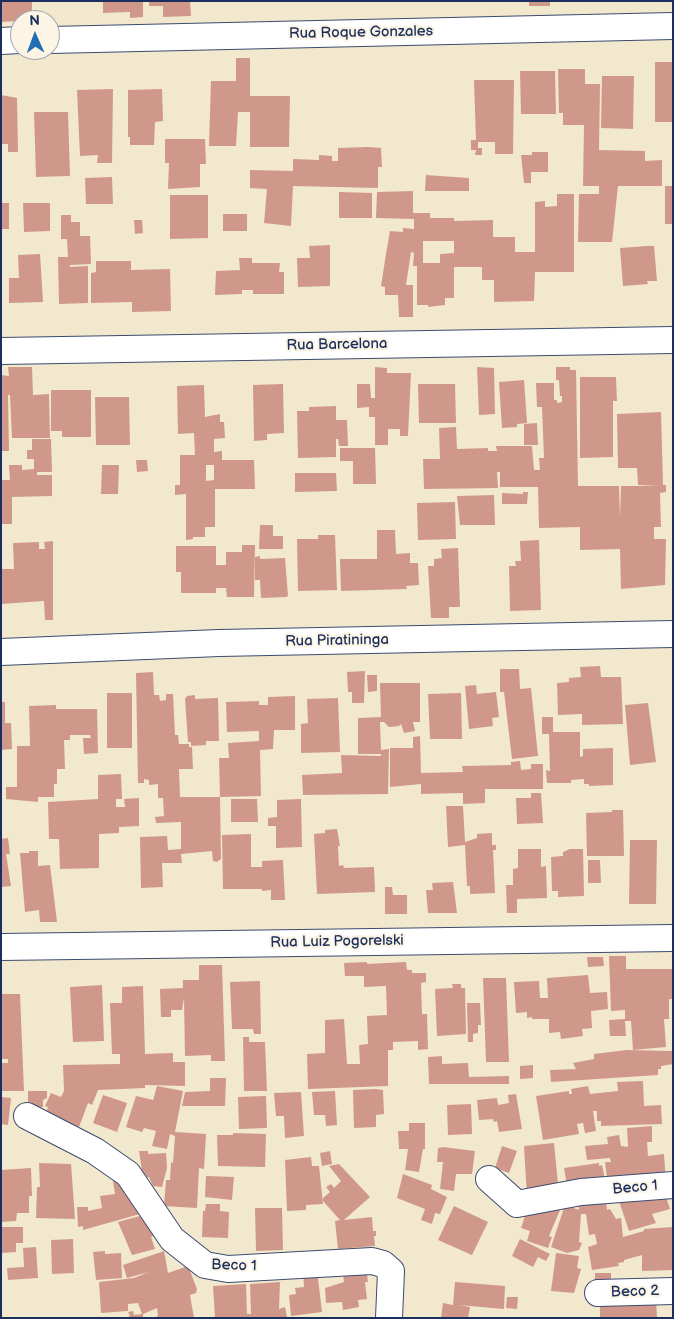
<!DOCTYPE html>
<style>
body{margin:0}
#map{position:relative;width:674px;height:1319px;overflow:hidden;background:#f2e8cd;font-family:"Balsamiq Sans",sans-serif}
canvas{display:block}
.frame{position:absolute;inset:0;border:2px solid #1b2f5e;pointer-events:none}
.north{position:absolute;left:10px;top:10px;width:50px;height:50px;box-sizing:border-box;background:#fcf5e5;border:1px solid #a2a6af;border-radius:50%;rotate:358deg;font-size:14px;font-weight:700;line-height:20px;text-align:center;color:#1b2f5e}
.north::after{content:'';display:block;margin:auto;width:18px;height:22px;background:#1f6fb2;clip-path:polygon(50% 0,100% 100%,50% 72%,0 100%)}
</style>
<div id="map">
<canvas width="674" height="1319"></canvas>
<div class="frame"></div>
<div class="north">N</div>
</div>
<script>
const c = document.querySelector('canvas').getContext('2d');
c.lineJoin = 'round';
function fillPath(path, color) {
  c.fillStyle = color;
  c.fill(path, 'evenodd');
}
function shape(rows) {
  const path = new Path2D();
  for (const r of rows) {
    path.moveTo(r[0], r[1]);
    for (let i = 2; i < r.length; i += 2) path.lineTo(r[i], r[i + 1]);
  }
  return path;
}
function stroke(path, color, width, dash) {
  c.strokeStyle = color;
  c.lineWidth = width;
  c.lineCap = dash ? 'butt' : 'round';
  c.setLineDash(dash || []);
  c.stroke(path);
}
function label(font, color, halo, rows, align = 'center') {
  c.font = font + ' "Balsamiq Sans",sans-serif';
  c.lineWidth = 4.5;
  c.setLineDash([]);
  c.textBaseline = 'middle';
  c.strokeStyle = halo;
  c.fillStyle = color;
  for (const [text, x, y, turn = 0] of rows) {
    c.save();
    c.translate(x, y);
    c.rotate((+turn || 0) * Math.PI / 180);
    c.textAlign = isNaN(turn) ? turn : align;
    if (halo) c.strokeText(text, 0, 0);
    c.fillText(text, 0, 0);
    c.restore();
  }
}
const building = shape([
 [1,1,32,1,32,20,1,22],
 [103,1,143,1,143,17,130,18,130,12,103,13],
 [149,1,190,1,191,16,163,17,163,6,149,6],
 [529,1,550,1,550,6,529,6],
 [236,58,250,58,250,96,290,96,289,147,250,147,250,112,238,112,236,146,209,146,211,81,236,81],
 [655,62,673,62,673,122,655,122],
 [558,69,585,69,585,84,600,84,599,150,645,151,645,161,662,160,662,186,618,186,612,242,578,242,579,194,599,194,599,186,583,186,584,125,563,125,563,113,559,113],
 [520,71,555,71,556,114,521,114],
 [602,76,634,76,633,129,601,128],
 [474,80,514,80,513,154,495,154,495,142,478,142,478,148,482,148,482,155,475,155,476,150,471,150,471,140,476,140],
 [113,89,112,163,97,163,98,155,80,156,77,90],
 [162,89,163,121,155,122,154,145,130,145,130,137,128,137,128,90],
 [1,95,17,98,18,152,8,152,8,144,1,144],
 [34,112,68,112,70,176,36,177],
 [165,139,205,139,206,164,200,164,200,187,168,189,169,163,165,163],
 [368,147,381,148,382,167,378,167,378,188,293,186,291,226,264,223,267,189,250,188,250,170,293,171,293,159,319,160,319,155,332,156,332,161,338,161,338,148],
 [532,152,548,152,548,172,531,172,531,183,524,183,521,155,532,155],
 [426,175,469,178,469,191,425,191],
 [112,177,113,204,86,204,85,178],
 [665,186,673,186,673,224,665,224],
 [413,191,413,213,430,213,430,218,454,218,454,221,493,220,493,237,515,237,515,252,535,252,535,202,545,201,545,207,557,206,557,194,574,194,574,272,535,272,534,301,494,302,494,280,482,280,482,267,454,267,454,298,445,298,445,305,428,307,428,305,417,305,417,266,413,266,414,253,411,252,406,285,413,285,413,317,399,317,398,295,385,295,385,287,381,286,386,254,390,231,403,232,403,228,414,229,414,219,376,218,377,192],
 [423,241,454,241,454,253,440,254,440,263,423,263],
 [339,192,372,193,372,218,339,218],
 [170,195,208,195,208,238,170,239],
 [1,203,9,203,9,229,1,229],
 [23,203,50,203,50,231,24,232],
 [223,214,247,214,247,231,223,231],
 [61,215,71,215,71,222,80,222,80,236,90,236,91,264,70,265,70,267,88,266,88,303,59,304,58,257,68,257,67,239,61,239],
 [134,220,142,220,143,233,135,234],
 [330,245,330,286,298,287,297,258,310,258,309,246],
 [647,246,654,246,657,281,647,281,648,284,623,286,620,248],
 [40,254,43,302,9,303,9,278,19,278,18,255],
 [239,258,252,258,252,263,280,263,279,272,284,272,284,294,253,294,253,290,242,290,242,294,215,295,216,271,240,270],
 [96,261,131,261,131,270,170,269,171,311,132,312,132,302,91,303,91,273,96,272],
 [8,367,32,367,33,395,49,394,50,438,12,438,10,395,8,395,9,451,1,451,1,375,9,376],
 [375,367,387,368,387,373,411,373,408,436,400,436,400,429,388,429,388,445,375,445,375,417,369,417,369,407,357,408,357,384,370,384,371,398,375,398],
 [477,367,494,368,495,414,479,415],
 [556,367,570,367,570,370,576,370,578,486,619,486,620,518,621,486,659,486,638,485,637,468,618,468,617,414,661,412,663,485,666,485,666,492,660,493,661,527,654,527,654,539,666,539,665,585,621,589,620,549,580,550,580,527,539,528,538,487,500,487,500,472,497,472,498,488,424,489,423,459,440,459,439,428,456,427,457,449,488,448,488,451,497,451,496,446,532,446,534,470,540,470,539,458,544,458,542,407,537,407,536,383,554,383,554,400,557,400,557,403,562,402,562,396,560,396,559,380,556,380],
 [580,377,616,377,617,401,613,401,613,457,580,458],
 [524,380,527,423,517,424,517,427,502,428,499,382],
 [283,384,284,433,267,434,267,440,254,441,253,385],
 [418,384,455,384,456,423,419,423],
 [204,385,205,417,220,414,220,422,224,422,225,438,214,439,214,452,222,451,222,460,254,460,255,489,215,489,215,527,205,527,205,537,193,537,193,539,186,540,186,494,175,495,175,485,180,485,180,455,195,455,194,433,178,434,177,386],
 [206,465,214,465,214,480,206,481],
 [51,390,91,390,91,437,62,437,62,431,51,431],
 [95,397,129,397,130,445,96,445],
 [336,406,336,420,347,420,348,446,339,446,338,439,336,439,336,457,298,458,297,411,309,411,309,407],
 [537,423,538,445,524,445,524,424],
 [32,439,51,439,52,472,37,472,37,475,52,475,52,496,12,497,12,524,1,524,1,480,10,480,9,465,22,465,22,470,34,469,34,459,27,459,27,450,32,450],
 [340,448,375,448,376,484,353,484,353,461,340,461],
 [136,460,147,460,148,471,137,472],
 [102,465,119,465,118,494,101,494],
 [295,473,336,473,337,491,295,492],
 [523,492,528,492,527,504,502,504,502,493,523,494],
 [494,495,495,525,460,525,457,496],
 [455,502,456,539,418,540,417,503],
 [260,525,273,525,273,536,283,536,283,549,259,549],
 [377,530,395,530,396,554,410,553,410,563,418,563,419,585,406,586,407,589,341,591,340,559,377,559],
 [318,535,335,535,337,590,298,591,297,539,318,539],
 [539,540,541,610,510,611,509,566,516,566,515,561,521,561,520,541],
 [53,541,53,620,45,620,44,601,1,604,1,569,14,569,13,543,39,542,39,549,45,549,44,542],
 [242,545,255,545,254,597,227,597,226,588,216,588,216,593,181,593,181,572,176,572,176,546,216,546,216,565,226,565,226,552,242,552],
 [458,548,460,607,449,607,449,618,431,618,428,566,434,566,434,559,442,558,441,549],
 [260,556,260,559,285,558,288,596,286,597,261,598,260,580,255,580,255,557],
 [600,666,601,677,621,677,623,724,582,725,582,714,558,715,557,683,569,682,569,678,581,677,580,667],
 [500,669,519,669,520,689,531,688,538,756,512,759,504,692,500,692],
 [365,671,364,703,352,703,352,692,348,692,347,672],
 [153,672,154,695,159,695,160,701,166,700,166,694,173,694,175,735,178,735,179,744,189,744,189,747,192,747,193,769,179,769,180,797,220,797,221,859,217,862,213,861,212,851,181,854,182,863,162,863,163,887,141,888,140,837,167,836,168,850,181,849,181,822,156,823,155,817,164,816,163,798,158,798,158,784,149,785,149,780,144,779,144,783,138,783,136,673],
 [367,675,377,675,377,691,368,692],
 [380,683,420,683,420,722,413,722,415,731,404,733,401,724,399,726,389,727,384,722,380,722,381,750,389,749,388,794,303,795,302,775,342,773,341,755,381,756,381,754,358,754,358,718,381,717],
 [476,685,477,694,496,692,499,717,492,718,493,726,469,729,465,686],
 [107,693,132,693,132,748,107,748],
 [461,693,462,739,430,739,428,694],
 [195,695,195,699,218,698,219,741,206,741,206,745,191,746,191,742,188,742,185,699,187,696],
 [295,696,295,730,274,730,273,749,260,750,261,796,220,797,219,758,229,758,228,743,259,741,259,731,227,732,226,702,259,701,259,705,268,705,268,697],
 [338,698,340,752,301,753,301,724,308,723,307,699],
 [1,702,5,702,5,723,11,723,12,749,1,750],
 [648,703,656,762,630,765,625,705],
 [56,705,56,709,97,709,98,753,84,754,83,738,91,738,90,735,70,735,70,740,64,740,65,769,57,769,57,784,54,784,54,797,38,797,38,802,6,799,6,787,17,787,17,746,30,746,29,706],
 [542,717,553,717,553,732,580,732,580,757,583,756,583,749,613,748,613,785,589,786,589,784,584,784,584,779,571,780,571,783,547,783,546,770,550,771,549,734,542,734],
 [420,736,421,773,463,772,462,766,511,765,511,762,520,761,521,770,531,769,531,764,543,764,543,789,485,789,485,803,463,804,463,793,421,794,421,784,390,787,390,748,413,748,413,737],
 [121,774,122,799,116,799,116,807,125,807,124,799,139,798,139,826,119,827,119,833,99,834,99,868,60,869,59,839,49,839,48,802,98,799,98,775],
 [531,793,541,793,543,823,517,824,516,798,531,798],
 [231,799,257,799,258,822,231,822],
 [301,799,302,847,276,848,276,826,268,826,268,818,277,817,277,800],
 [446,806,463,806,465,842,477,838,477,834,492,833,492,845,496,845,496,850,493,850,495,893,470,894,470,886,467,886,465,845,448,847],
 [612,810,623,810,624,856,587,856,586,813,612,812],
 [337,829,340,846,338,846,339,866,343,865,344,868,374,867,375,892,317,894,314,834,325,833,325,830],
 [251,834,251,867,262,867,262,861,283,860,285,900,271,900,271,890,262,891,262,889,223,889,222,835],
 [8,838,10,854,6,854,11,886,1,887,1,839],
 [630,840,657,840,656,904,629,904],
 [518,849,541,849,541,867,546,866,547,898,517,899,517,913,507,913,506,885,513,885,513,869,518,868],
 [570,849,583,849,584,896,558,897,558,891,552,891,551,857,563,856,563,852],
 [29,851,38,851,38,866,50,865,57,922,40,922,39,910,25,912,20,853,29,853],
 [588,860,600,860,601,883,588,883],
 [453,882,457,913,428,913,426,890,433,890,432,883],
 [385,887,392,887,393,895,407,895,407,914,385,914],
 [609,956,626,956,626,969,672,969,672,999,669,999,669,1019,664,1019,666,1047,633,1050,631,1021,625,1021,626,1036,610,1036,609,1020,625,1019,625,1010,611,1011],
 [587,957,603,957,604,966,588,967],
 [367,962,367,964,406,962,407,970,412,970,412,973,426,973,426,982,421,983,422,1014,427,1014,428,1049,418,1050,418,1041,393,1042,393,1050,388,1050,388,1086,308,1089,307,1054,325,1053,325,1020,344,1019,347,1064,360,1064,359,1045,368,1044,367,1016,387,1015,386,986,364,987,364,976,345,976,344,963],
 [199,965,222,965,225,1061,211,1061,211,1055,185,1056,184,998,182,1010,171,1010,171,1017,161,1017,160,989,183,988,183,980,199,980],
 [588,975,590,993,607,992,608,1009,591,1011,592,1028,582,1029,583,1036,561,1039,560,1032,549,1033,549,1019,532,1019,532,1017,527,1018,527,1012,516,1013,514,982,539,981,540,998,548,998,547,978],
 [483,978,506,978,509,1062,486,1062],
 [260,981,261,1034,254,1034,253,1029,232,1029,230,982],
 [452,984,461,984,461,988,465,988,466,1034,437,1036,435,989,453,988],
 [102,985,104,1041,73,1042,70,987],
 [143,986,145,1054,173,1053,173,1062,185,1062,185,1086,145,1085,145,1088,98,1090,92,1105,88,1103,79,1127,46,1114,48,1107,45,1106,51,1093,61,1097,64,1091,63,1065,120,1064,120,1054,112,1054,110,1003,122,1003,122,987],
 [1,994,20,994,24,1091,1,1091,1,1063,8,1063,8,1059,1,1059],
 [467,1003,480,1003,481,1025,478,1025,478,1033,473,1034,473,1042,468,1042],
 [243,1037,249,1037,249,1042,265,1042,267,1091,244,1091],
 [627,1050,672,1051,673,1064,661,1066,661,1069,658,1069,658,1075,551,1082,550,1070,576,1069,573,1063,594,1059,594,1054],
 [442,1056,442,1064,468,1063,469,1077,509,1076,509,1084,429,1084,428,1057],
 [533,1065,533,1078,520,1079,520,1066],
 [210,1078,226,1078,225,1106,182,1106,185,1092,210,1091],
 [643,1081,644,1106,661,1105,662,1124,601,1126,601,1121,597,1121,597,1111,593,1111,596,1131,585,1133,583,1123,577,1124,579,1134,543,1140,536,1096,569,1091,569,1094,572,1094,571,1089,588,1086,590,1094,618,1091,617,1082],
 [157,1086,183,1091,175,1132,206,1134,204,1169,199,1168,197,1208,164,1206,166,1180,170,1180,171,1162,173,1163,175,1136,170,1134,167,1149,152,1146,156,1131,144,1128,142,1132,126,1127,136,1096,153,1100],
 [376,1089,383,1090,384,1114,376,1115,376,1127,354,1128,353,1090],
 [28,1091,47,1091,47,1098,43,1100,43,1107,28,1108],
 [335,1091,337,1125,326,1126,325,1115,314,1115,312,1092],
 [301,1092,304,1136,285,1138,284,1116,276,1116,274,1093],
 [516,1094,522,1129,499,1132,497,1121,494,1122,493,1119,479,1120,477,1100,497,1098,498,1105,509,1103,508,1095],
 [103,1095,127,1103,117,1132,93,1123],
 [266,1096,267,1128,239,1129,238,1097],
 [1,1097,11,1098,8,1125,1,1124],
 [471,1104,472,1134,448,1135,447,1105],
 [409,1123,425,1123,425,1149,423,1149,419,1172,405,1170,408,1149,399,1149,398,1131,409,1131],
 [652,1126,652,1142,647,1142,648,1156,664,1154,666,1183,568,1191,564,1168,599,1163,599,1166,602,1165,605,1179,607,1178,605,1162,611,1162,610,1158,587,1160,585,1146,608,1144,607,1137,619,1135,621,1146,628,1147,627,1128],
 [233,1133,266,1134,265,1167,218,1166,217,1135,233,1135],
 [554,1143,559,1194,527,1198,524,1146],
 [502,1146,517,1151,509,1173,495,1168],
 [443,1147,475,1151,472,1174,456,1174,454,1191,440,1189,443,1162,437,1162,438,1148],
 [139,1151,148,1151,148,1154,166,1153,167,1168,162,1187,153,1186,149,1177,143,1178],
 [330,1151,332,1164,322,1166,320,1153],
 [311,1157,312,1166,319,1166,323,1204,306,1205,306,1210,287,1211,285,1160],
 [39,1163,71,1164,75,1219,36,1218,37,1187,40,1187],
 [339,1164,370,1197,344,1220,372,1217,373,1231,376,1231,376,1236,374,1236,375,1246,338,1249,335,1221,340,1220,323,1201,323,1198,330,1192,326,1187,331,1184,334,1188,341,1181,329,1166],
 [31,1168,32,1196,29,1196,29,1213,17,1213,16,1221,1,1222,1,1170],
 [403,1174,432,1185,431,1189,447,1197,440,1214,435,1213,432,1224,421,1220,425,1209,397,1198],
 [206,1176,234,1177,232,1200,205,1197],
 [125,1179,147,1212,83,1230,83,1226,78,1227,77,1207,88,1207,88,1211,102,1208,100,1196,115,1194,113,1181],
 [663,1188,670,1209,652,1214,656,1223,629,1231,618,1198],
 [605,1193,607,1210,610,1209,616,1219,621,1218,623,1237,644,1231,644,1229,673,1227,673,1270,642,1271,642,1255,624,1260,624,1262,618,1263,619,1266,592,1270,588,1247,597,1244,595,1234,589,1235,586,1214,581,1214,579,1242,582,1243,579,1250,567,1253,551,1247,565,1205,579,1210,578,1197],
 [206,1204,220,1204,220,1211,229,1212,228,1238,202,1237,203,1211,205,1211],
 [540,1204,560,1210,549,1236,552,1237,548,1248,527,1241,530,1231,521,1228,525,1216,523,1215],
 [454,1206,488,1222,472,1255,438,1240],
 [255,1208,282,1208,283,1250,256,1251],
 [151,1213,157,1234,151,1237,155,1249,132,1255,118,1222],
 [1,1227,23,1227,23,1243,16,1243,16,1252,1,1253],
 [73,1239,74,1273,52,1274,51,1240],
 [520,1239,550,1254,546,1261,538,1257,533,1267,512,1256],
 [36,1247,38,1278,8,1280,7,1268,24,1267,23,1248],
 [105,1251,105,1254,121,1253,122,1278,96,1280,93,1252],
 [164,1251,168,1273,188,1266,197,1289,196,1293,190,1295,194,1318,154,1318,158,1316,157,1308,143,1314,143,1318,125,1318,130,1316,128,1312,133,1311,134,1315,142,1314,138,1303,128,1304,128,1311,101,1313,99,1282,134,1278,149,1272,127,1278,123,1265],
 [556,1253,579,1256,577,1268,581,1269,574,1293,551,1291],
 [317,1270,322,1312,291,1316,289,1295,296,1294,295,1288,304,1287,303,1271],
 [595,1273,611,1273,611,1285,595,1286],
 [343,1274,367,1274,368,1282,365,1282,367,1299,358,1300,359,1307,343,1310,342,1302,326,1303,325,1288,344,1282],
 [280,1282,279,1309,285,1307,287,1317,215,1318,213,1286,246,1284,247,1314,251,1314,250,1284],
 [455,1282,505,1286,504,1309,459,1305,470,1307,468,1318,441,1318,443,1303,453,1305],
 [507,1297,518,1297,517,1309,506,1308],
 [600,1299,656,1299,657,1318,600,1318]
]);
const minor = shape([
 [50,40,673,26],
 [1,41,20,40],
 [1,351,673,340],
 [1,652,219,643,673,634],
 [1,947,673,938],
 [27,1116,95,1151,128,1174,172,1239,205,1265,228,1269,372,1261,383,1264,391,1271,389,1318],
 [489,1179,517,1204,581,1192,673,1185],
 [598,1293,673,1291]
]);
const streetNames = [
 ["Rua Roque Gonzales",361,33,-1],
 ["Rua Barcelona",337,345,-1],
 ["Rua Piratininga",337,641,-1],
 ["Rua Luiz Pogorelski",337,942,-1],
 ["Beco 1",635,1188,-5],
 ["Beco 1",234,1266,2],
 ["Beco 2",635,1292,-2]
];
fillPath(building, '#d0988b');
stroke(minor, '#3b4b6f', 28);
stroke(minor, '#fff', 26);
label('15px', '#1b2f5e', '#fcf5e5', streetNames);
</script>
